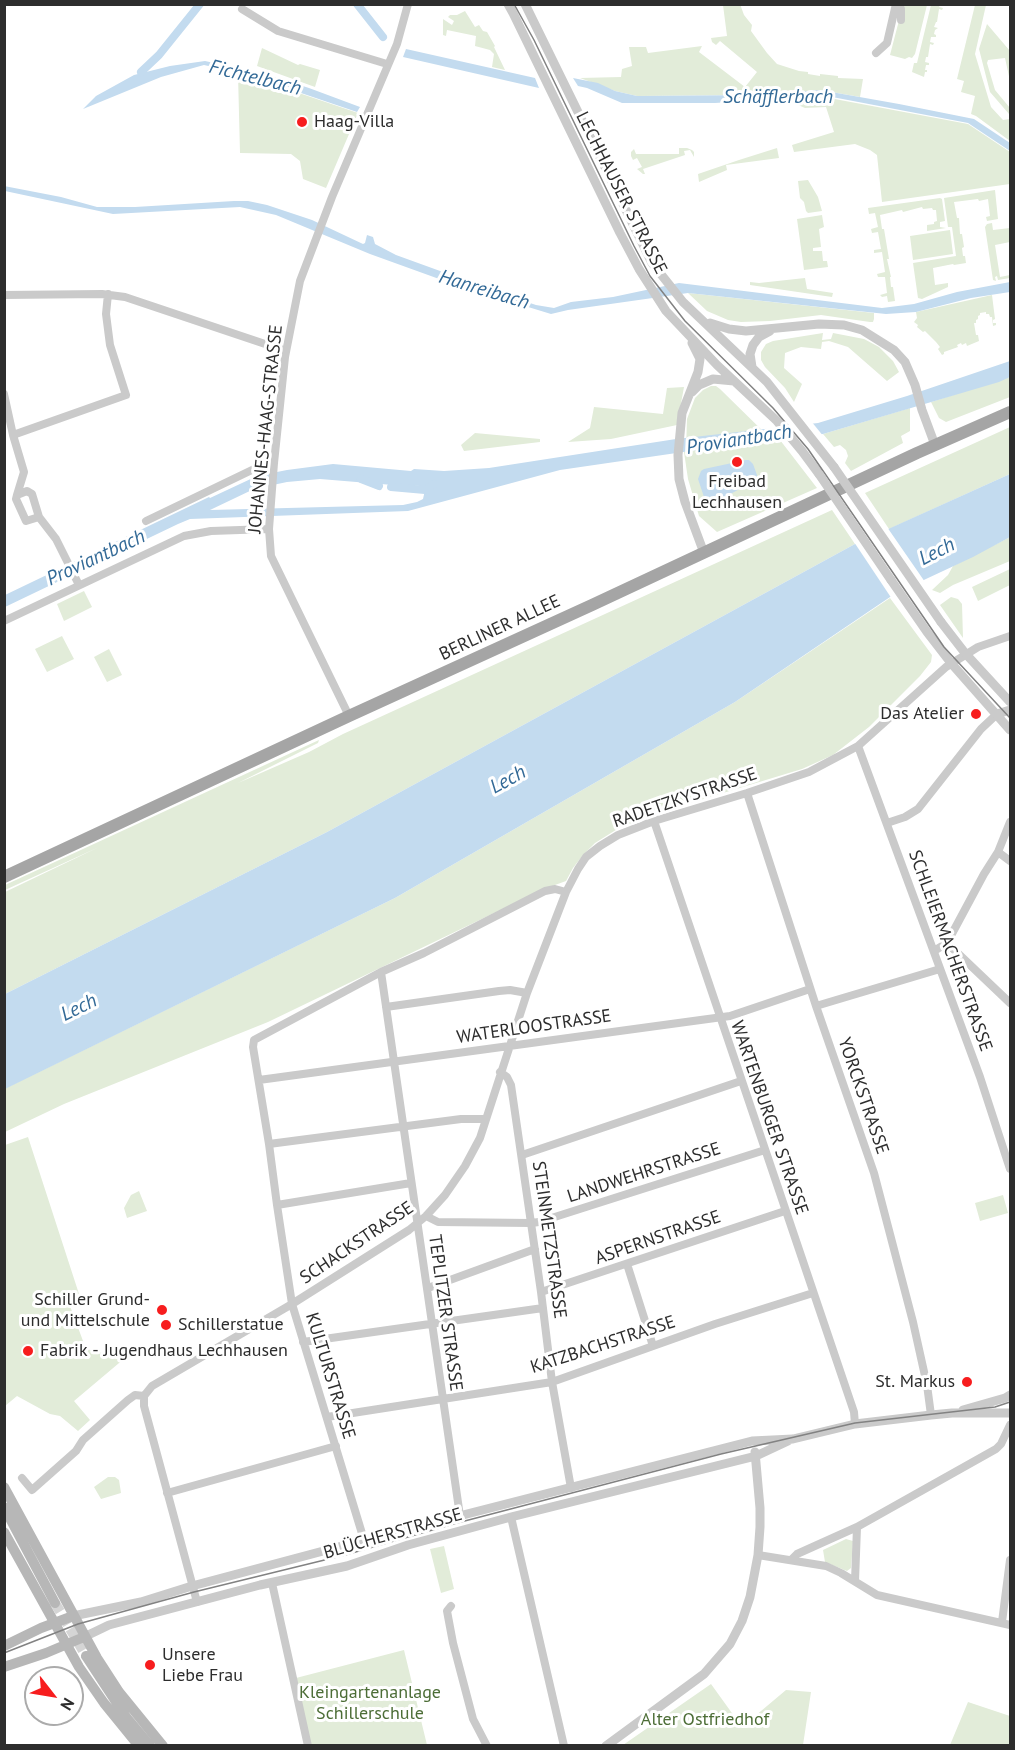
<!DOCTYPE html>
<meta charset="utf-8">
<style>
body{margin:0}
#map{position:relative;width:1015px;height:1750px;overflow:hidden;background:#fff;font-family:"PT Sans",sans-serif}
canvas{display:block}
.frame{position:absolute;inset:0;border:6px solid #2d2d2d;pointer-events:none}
.north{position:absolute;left:24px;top:1666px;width:60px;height:60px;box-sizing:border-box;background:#fff;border:2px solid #ababab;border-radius:50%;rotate:121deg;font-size:16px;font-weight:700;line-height:24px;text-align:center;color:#2d2d2d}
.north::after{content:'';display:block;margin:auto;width:21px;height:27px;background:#f71d1e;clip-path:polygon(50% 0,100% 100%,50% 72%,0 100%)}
</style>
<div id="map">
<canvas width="1015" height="1750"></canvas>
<div class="frame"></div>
<div class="north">N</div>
</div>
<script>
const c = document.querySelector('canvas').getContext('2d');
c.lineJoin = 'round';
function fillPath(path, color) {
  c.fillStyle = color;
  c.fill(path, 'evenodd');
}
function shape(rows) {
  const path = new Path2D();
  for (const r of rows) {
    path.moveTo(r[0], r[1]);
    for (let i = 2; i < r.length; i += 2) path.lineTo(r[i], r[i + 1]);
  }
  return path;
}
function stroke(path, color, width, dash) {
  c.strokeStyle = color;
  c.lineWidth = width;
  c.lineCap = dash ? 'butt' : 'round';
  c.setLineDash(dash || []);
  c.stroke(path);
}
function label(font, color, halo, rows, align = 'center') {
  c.font = font + ' "PT Sans",sans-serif';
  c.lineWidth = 6;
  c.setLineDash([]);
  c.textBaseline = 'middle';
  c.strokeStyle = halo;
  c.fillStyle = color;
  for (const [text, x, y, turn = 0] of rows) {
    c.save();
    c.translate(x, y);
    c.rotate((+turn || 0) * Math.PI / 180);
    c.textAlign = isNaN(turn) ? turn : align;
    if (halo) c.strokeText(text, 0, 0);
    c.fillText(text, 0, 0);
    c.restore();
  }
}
const green = shape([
 [740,4,744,15,752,25,751,31,767,53,777,64,799,71,808,72,808,74,820,76,820,74,838,76,838,78,863,79,860,97,820,90,760,95,637,96,615,91,580,78,621,77,622,69,632,66,629,47,646,47,648,53,702,46,699,52,745,87,757,72,720,41,716,45,712,42,711,38,727,36,723,5],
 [903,5,927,5,915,54,912,58,909,57,905,59,890,55],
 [931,5,940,5,939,7,943,8,942,10,939,9,937,22,936,22,934,27,938,28,935,30,934,34,936,35,936,37,931,37,930,42,934,43,933,45,930,44,928,57,926,57,925,62,929,63,929,65,926,65,925,70,927,70,927,72,925,72,924,77,912,72,914,63,917,63],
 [975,5,986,5,975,54,991,107,1003,120,1010,119,1010,141,976,116,971,114,975,96,961,92,964,81,957,79],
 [465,11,475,27,479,25,483,31,487,32,495,46,494,47,505,70,492,67,494,54,490,50,475,46,476,36,447,30,446,36,443,35,443,19,452,25,454,21,448,17,450,15,457,15],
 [987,24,1010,51,1010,81,1005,58,988,60,987,63,995,90,1010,108,1010,114,1009,114,990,92,979,49],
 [262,48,298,65,300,64,320,70,315,87,257,66],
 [238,74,299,93,358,113,326,188,303,179,300,161,291,154,240,153],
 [824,97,968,124,1010,152,1010,184,882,202,877,155,870,150,855,144,794,152,792,145,834,132,826,107,805,108,789,101],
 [679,148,687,148,692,150,694,152,694,157,690,150,684,151,685,155,643,169,645,174,643,174,637,169,642,167,637,158,633,160,631,156,631,152,634,149,636,154,679,154],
 [777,148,779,158,726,165,727,170,699,182,698,174,739,160],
 [808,180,818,197,822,211,808,213,806,211,804,202,800,198,798,181],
 [995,190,998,219,987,221,986,217,990,216,988,199,979,201,978,199,954,202,957,218,959,218,960,234,962,234,964,247,962,248,963,256,965,256,966,263,954,265,953,264,933,268,935,285,948,283,948,287,922,299,918,298,913,263,956,256,952,227,948,227,944,198],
 [940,198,942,199,945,221,940,222,940,227,946,228,927,231,927,225,934,224,934,222,937,221,936,210,933,210,932,208,923,209,922,207,903,212,902,210,880,215,882,229,884,229,889,259,887,259,891,277,890,277,891,287,893,287,895,301,888,302,887,296,882,297,880,295,887,293,885,277,878,277,877,274,885,272,882,252,874,253,874,250,881,249,878,232,872,233,871,229,878,227,875,213,869,214,868,208],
 [822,215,824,227,819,229,821,247,813,248,813,251,822,251,823,261,827,261,828,267,804,270,797,219],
 [992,223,993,230,1010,228,1010,242,995,245,1000,277,1010,275,1010,278,998,280,997,276,995,277,996,281,993,280,985,227,987,224],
 [950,230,953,254,913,260,910,236],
 [805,278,807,289,833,293,832,297,750,285,750,282,759,283],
 [688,293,874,313,874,319,873,322,870,322,821,315,770,321,741,322,728,320,707,311],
 [992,295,995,319,993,320,993,323,996,323,996,325,993,326,992,317,990,317,989,314,986,314,986,312,980,313,980,315,978,316,978,319,976,320,976,323,974,323,976,335,978,335,979,341,967,346,966,343,962,345,961,343,957,345,958,347,944,352,944,354,942,355,938,349,940,347,936,342,925,331,923,332,917,327,918,325,914,322,917,318,916,312],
 [823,333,822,340,831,339,833,333,864,339,879,347,893,361,899,372,887,381,848,347,829,341,822,342,821,349,801,347,785,353,784,368,802,384,794,402,785,388,765,367,761,360,761,352,766,344,773,341],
 [1010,377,1010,397,946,422,939,418,931,402],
 [711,386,716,386,720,389,772,440,780,440,817,488,717,532,699,516,688,479,684,452,686,451,687,419,695,398,703,390],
 [684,387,677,425,611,439,568,442,590,428,594,407,663,414,667,388],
 [910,408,910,431,901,436,903,443,851,471,845,463,848,456,846,450,840,445,834,447,823,434],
 [1010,427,1010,474,889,529,865,493],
 [475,433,540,439,540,442,464,451,461,445],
 [832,510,855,544,327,832,5,994,5,892,99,847,5,890,5,885,319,740,318,743,238,783,309,752,343,734],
 [1010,537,1010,561,953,585,940,593,932,590,948,575,953,566],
 [1010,569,1010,585,978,601,972,587],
 [84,591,92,607,64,621,57,604],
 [951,597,958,599,962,604,963,638,940,605],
 [890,598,932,655,931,662,920,676,869,727,833,755,802,769,654,814,619,828,595,843,583,855,573,868,566,881,544,889,268,1022,64,1104,5,1132,4,1089,395,898,735,702],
 [62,636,74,659,47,672,35,649],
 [109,649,122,675,107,682,94,657],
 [28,1137,79,1294,67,1298,86,1349,125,1358,74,1401,90,1420,78,1431,60,1416,50,1414,17,1396,5,1406,5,1145],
 [139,1191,147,1211,127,1218,124,1208,131,1195],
 [1003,1195,1008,1213,980,1221,975,1203],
 [108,1477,115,1477,119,1480,121,1493,101,1499,94,1487],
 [846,1539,853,1541,851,1568,847,1571,825,1562,823,1550],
 [444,1546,454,1589,441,1593,430,1549],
 [404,1650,427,1745,311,1745,296,1678],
 [711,1684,742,1727,786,1690,811,1692,803,1745,623,1745],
 [968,1702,1010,1716,1010,1745,950,1745]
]);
const water = shape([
 [406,49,535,78,539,88,403,57],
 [205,61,265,74,309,88,360,107,357,112,248,75,204,65,161,77,83,109,96,96,134,75,170,66],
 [573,78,598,83,615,91,637,96,760,95,820,90,899,104,974,119,1010,143,1010,151,968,123,827,96,715,103,622,103,587,88,578,86],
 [4,186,61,197,97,207,135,207,234,201,248,201,267,205,312,220,363,244,365,243,367,235,373,237,375,244,396,255,509,296,536,305,554,308,571,302,613,297,679,283,882,308,914,304,957,292,1010,282,1010,292,971,298,916,312,886,314,688,293,568,310,551,314,453,284,370,254,276,215,240,207,113,214,5,191],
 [1010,361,1010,377,999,382,823,434,697,450,560,470,408,511,190,519,178,524,5,607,5,595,209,497,210,498,257,476,287,470,333,464,411,471,414,469,444,471,489,468,676,439,818,423,907,396],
 [320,479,405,486,406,485,420,486,425,490,423,499,417,502,403,505,210,510,254,489,287,482],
 [746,460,749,460,753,464,757,475,756,480,714,503,705,500,698,479,701,471,704,469],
 [1010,474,1010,537,973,557,896,593,735,702,395,898,5,1089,5,994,327,832,855,544]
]);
const pier = shape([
 [811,421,824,437,783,442,768,425],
 [887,527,925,582,892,599,854,542]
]);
const canal = shape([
 [357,4,383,37],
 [141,72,159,55,200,4],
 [361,479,379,486],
 [391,487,425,490,434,484]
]);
const secondaryTunnel = shape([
 [55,1603,86,1656]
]);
const minor = shape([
 [899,4,901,9,901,20],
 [242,9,278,31,387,64],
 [876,53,887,43,896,4],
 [4,295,102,294,125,297,286,351],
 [4,394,13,435,24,472,17,495],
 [13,435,126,395,110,345,106,314,108,294],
 [39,517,26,521,16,499,17,495,27,491,32,494,39,517,56,539,79,585],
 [146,521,254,469,274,463],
 [4,621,184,536,211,531,269,529],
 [349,716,271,556,269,529,274,463,285,357,300,281,332,197,397,44,408,4],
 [858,746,980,1077,1010,1169],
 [747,793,816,1006,874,1173,913,1322,927,1385,931,1415],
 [654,821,854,1412,855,1424],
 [887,823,905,817,918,809,981,729,997,714],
 [998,852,1010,861],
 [947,943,1010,1003],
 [934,951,947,943,984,874,998,852,1010,822],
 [381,972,460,1516],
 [816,1006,940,969],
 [386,1007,499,991,510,990,527,993],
 [500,1072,507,1077,511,1085,541,1292,552,1382,571,1488],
 [259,1080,730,1016,810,989],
 [269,1144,461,1119,486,1119],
 [522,1155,741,1081],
 [277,1205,411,1183],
 [426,1216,438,1222,531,1223,539,1222,765,1150],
 [627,1264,653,1346],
 [428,1288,535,1249],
 [541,1292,785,1211],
 [303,1342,543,1308],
 [144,1396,152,1386,292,1304,409,1230,426,1216,445,1195,465,1166,480,1138,527,993,566,892,578,869,586,857,600,846,618,835,654,821,747,793,809,772,858,746,946,667,978,647,1010,636],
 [144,1396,144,1406,197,1602],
 [327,1417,552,1382,715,1324,813,1293],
 [22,1478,32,1490,76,1451,83,1440,128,1400,135,1395,144,1396],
 [167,1493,336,1446],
 [511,1517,564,1746],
 [364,1540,292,1304,277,1205,269,1144,253,1047,254,1040,381,972,424,953,545,891,555,889,566,892],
 [758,1555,826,1566,841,1573,877,1595,1010,1625],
 [791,1560,797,1554,857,1527,996,1449,1001,1444,1010,1425],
 [855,1581,857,1527],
 [272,1583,308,1746],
 [451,1606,447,1611,453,1643,473,1719,487,1746],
 [1002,1622,1010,1560]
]);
const tertiary = shape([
 [508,4,513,13,620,233,639,269,666,311,717,365,777,421,802,451,819,474],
 [525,4,652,263,683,302,767,382,834,467],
 [710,323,729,329,746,331,819,324,844,325,862,330,894,350,905,362,915,385,922,410,935,445],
 [692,343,700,359,698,372,682,413,678,455,679,479,685,502,704,553],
 [752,367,750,354,753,345,759,337,770,331],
 [692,392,699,385,713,379,734,381],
 [891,580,927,632,951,663,1010,730],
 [941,622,965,653,1010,702],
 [997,714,1010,710],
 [963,1410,1005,1398,1010,1395],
 [73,1616,141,1602,192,1586,342,1546,752,1441,793,1439,855,1424,931,1415,952,1413,1010,1413],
 [84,1637,109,1625,260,1585,347,1566,408,1545,511,1517,756,1456,788,1441],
 [606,1746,704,1674,730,1644,742,1621,750,1597,758,1555,760,1527,760,1508,755,1452]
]);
const secondary = shape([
 [4,1487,97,1658,119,1692,163,1746],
 [4,1507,55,1603],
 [4,1532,79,1667,104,1703,139,1746],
 [4,1646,41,1628,73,1616],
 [86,1656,126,1717,150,1746],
 [4,1667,46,1653,84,1637]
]);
const primary = shape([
 [4,877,349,716,592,605,917,453,1010,412]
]);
const tram = shape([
 [514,4,534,40,634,246,650,276,685,321,773,408,808,449,944,647,1010,718],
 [4,1653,78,1624,194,1592,345,1555,457,1523,721,1454,855,1423,995,1407,1010,1402]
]);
const tertiaryBridge = shape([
 [834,467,941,622],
 [819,474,891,580]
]);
const markers = [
 [302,122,6,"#f71d1e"],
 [737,462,6,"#f71d1e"],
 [976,714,6,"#f71d1e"],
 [162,1310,6,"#f71d1e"],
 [166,1325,6,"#f71d1e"],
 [28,1351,6,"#f71d1e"],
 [967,1382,6,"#f71d1e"],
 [150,1665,6,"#f71d1e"]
];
const poiNames = [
 ["Haag-Villa",314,122],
 ["Freibad",737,482,"center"],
 ["Lechhausen",737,503,"center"],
 ["Das Atelier",964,714,"right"],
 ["Schiller Grund-",150,1300,"right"],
 ["und Mittelschule",150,1321,"right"],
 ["Schillerstatue",178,1325],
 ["Fabrik - Jugendhaus Lechhausen",40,1351],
 ["St. Markus",955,1382,"right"],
 ["Unsere",162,1655],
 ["Liebe Frau",162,1676]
];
const streetNames = [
 ["LECHHAUSER STRASSE",621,193,63],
 ["JOHANNES-HAAG-STRASSE",266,429,-84],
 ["BERLINER ALLEE",500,628,-25],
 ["RADETZKYSTRASSE",685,798,-19],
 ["SCHLEIERMACHERSTRASSE",950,951,70],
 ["WATERLOOSTRASSE",534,1027,-8],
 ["YORCKSTRASSE",863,1096,71],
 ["WARTENBURGER STRASSE",769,1118,71],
 ["LANDWEHRSTRASSE",644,1173,-18],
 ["ASPERNSTRASSE",658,1238,-19],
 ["STEINMETZSTRASSE",549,1240,82],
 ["SCHACKSTRASSE",357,1243,-34],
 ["TEPLITZER STRASSE",445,1313,82],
 ["KATZBACHSTRASSE",603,1345,-18],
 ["KULTURSTRASSE",330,1376,73],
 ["BLÜCHERSTRASSE",393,1534,-16]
];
const parkNames = [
 ["Kleingartenanlage",370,1693],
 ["Schillerschule",370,1714],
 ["Alter Ostfriedhof",705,1720]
];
const waterNames = [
 ["Fichtelbach",255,78,14],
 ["Schäfflerbach",778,97],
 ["Hanreibach",484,290,17],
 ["Proviantbach",739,440,-9],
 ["Lech",937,552,-27],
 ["Proviantbach",96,558,-25],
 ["Lech",508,780,-29],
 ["Lech",79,1008,-26]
];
fillPath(green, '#e2ecd9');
fillPath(water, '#c3dbef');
fillPath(pier, '#fff');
stroke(canal, '#c3dbef', 8);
stroke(secondaryTunnel, '#d5d5d5', 10, [10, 5]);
stroke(minor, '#cacaca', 8);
stroke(tertiary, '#cacaca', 9);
stroke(secondary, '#b7b7b7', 10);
stroke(primary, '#a5a5a5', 12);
stroke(tram, '#828282', 1.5);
stroke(tertiaryBridge, '#cacaca', 9);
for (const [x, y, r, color] of markers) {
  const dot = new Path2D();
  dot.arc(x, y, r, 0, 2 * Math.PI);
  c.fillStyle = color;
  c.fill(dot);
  stroke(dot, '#fff', 2);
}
label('18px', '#2d2d2d', '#fff', poiNames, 'left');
label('18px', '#2d2d2d', '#fff', streetNames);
label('18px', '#4c6d36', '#fff', parkNames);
label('italic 20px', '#336a97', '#fff', waterNames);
</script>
